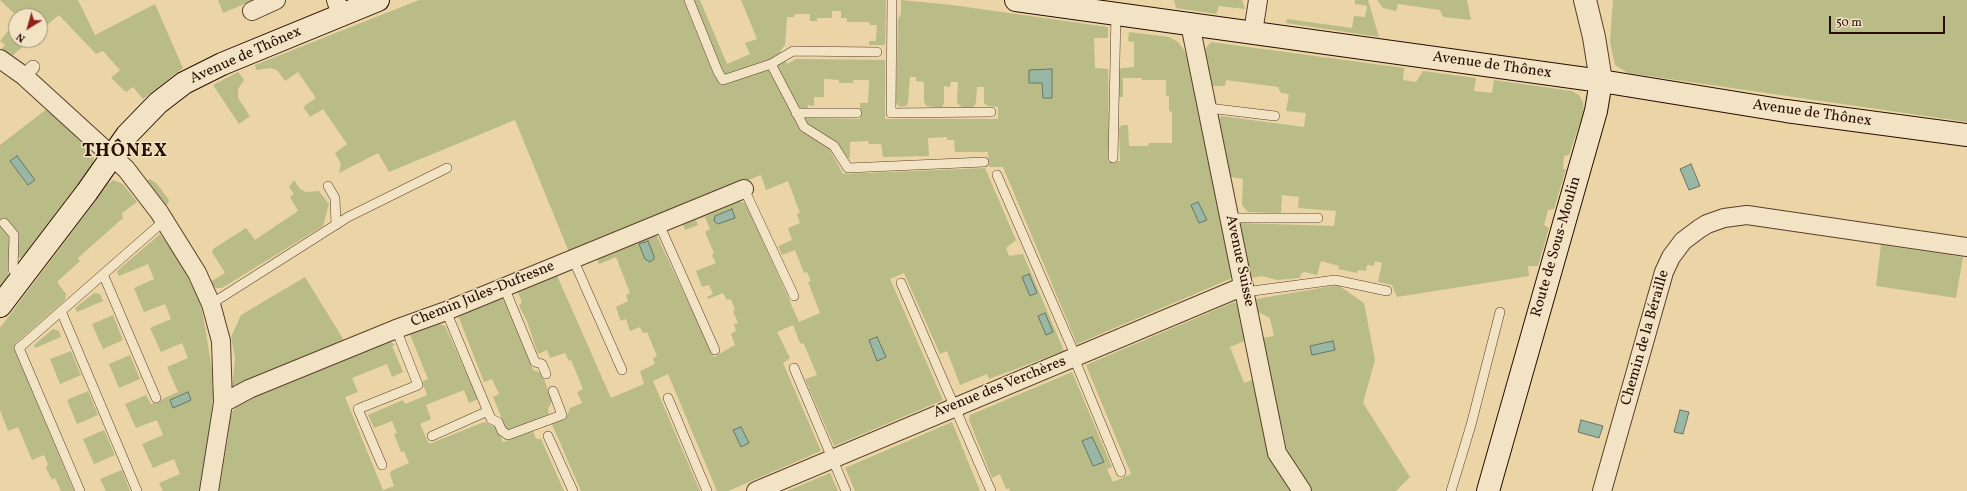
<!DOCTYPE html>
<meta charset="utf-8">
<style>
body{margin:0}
#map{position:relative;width:1967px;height:491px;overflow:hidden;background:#ebd4a6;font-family:Vollkorn,serif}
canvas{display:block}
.north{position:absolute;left:8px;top:8px;width:40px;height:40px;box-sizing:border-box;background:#f2e3c5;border:1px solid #a18d76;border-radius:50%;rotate:217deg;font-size:11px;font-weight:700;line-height:16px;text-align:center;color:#280d00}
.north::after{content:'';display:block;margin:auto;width:14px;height:18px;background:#8f2418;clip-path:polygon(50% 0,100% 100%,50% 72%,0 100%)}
.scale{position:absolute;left:1829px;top:16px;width:116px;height:18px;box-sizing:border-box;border:2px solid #280d00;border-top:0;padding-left:5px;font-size:12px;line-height:14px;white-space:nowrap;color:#280d00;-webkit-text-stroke:3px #f2e3c5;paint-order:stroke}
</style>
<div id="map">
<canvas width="1967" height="491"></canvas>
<div class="north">N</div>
<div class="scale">50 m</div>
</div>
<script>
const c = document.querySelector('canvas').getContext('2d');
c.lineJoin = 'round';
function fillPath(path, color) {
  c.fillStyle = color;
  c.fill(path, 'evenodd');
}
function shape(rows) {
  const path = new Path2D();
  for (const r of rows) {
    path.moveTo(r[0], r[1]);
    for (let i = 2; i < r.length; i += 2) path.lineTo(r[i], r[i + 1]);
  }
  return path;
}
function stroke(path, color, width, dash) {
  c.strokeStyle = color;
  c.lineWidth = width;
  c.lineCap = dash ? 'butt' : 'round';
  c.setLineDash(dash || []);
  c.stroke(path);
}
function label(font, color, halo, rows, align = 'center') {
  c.font = font + ' Vollkorn,serif';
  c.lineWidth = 3;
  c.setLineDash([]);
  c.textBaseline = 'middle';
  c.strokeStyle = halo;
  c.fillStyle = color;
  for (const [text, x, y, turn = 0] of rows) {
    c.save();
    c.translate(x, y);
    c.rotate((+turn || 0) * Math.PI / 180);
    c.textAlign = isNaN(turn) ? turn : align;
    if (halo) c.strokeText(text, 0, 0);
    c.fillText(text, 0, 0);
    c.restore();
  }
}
const green = shape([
 [0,0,78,0,95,35,155,4,183,68,143,99,133,87,126,92,111,78,120,70,103,51,96,54,59,15,40,31,40,16,17,16],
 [218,0,254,0,223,13],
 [419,0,700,0,727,64,750,54,745,43,757,39,741,0,886,0,885,45,869,45,869,41,876,41,877,25,870,25,869,22,847,22,847,18,841,18,841,11,832,11,832,18,817,18,817,21,810,21,810,14,795,14,794,17,787,17,785,45,780,51,787,64,796,59,885,60,885,119,998,119,998,107,988,106,984,103,984,87,977,87,976,103,973,107,962,107,957,103,958,82,951,82,950,87,944,86,944,103,942,107,934,107,927,106,924,102,924,82,916,81,916,77,910,77,908,103,906,106,900,107,896,103,898,19,901,14,901,0,952,5,1108,27,1108,38,1094,38,1095,68,1108,69,1109,140,1108,162,1120,161,1119,128,1122,125,1128,125,1129,146,1148,146,1149,143,1172,143,1172,112,1169,111,1169,96,1166,96,1166,80,1142,80,1142,78,1123,78,1123,97,1118,97,1118,70,1122,68,1134,67,1134,42,1128,41,1129,32,1169,37,1178,42,1184,50,1190,66,1233,272,1230,279,1077,344,1003,167,989,167,988,152,955,152,954,140,947,140,947,137,928,138,929,156,883,157,881,144,869,144,868,141,850,142,850,158,848,158,837,145,821,133,843,174,985,168,1016,240,1006,248,1009,256,1023,254,1064,351,989,379,987,374,960,385,947,351,940,354,904,273,890,279,943,400,834,446,805,379,817,375,804,344,800,343,793,325,777,332,790,358,783,363,821,451,728,491,717,491,668,374,653,381,700,491,581,491,551,422,567,416,570,408,582,403,577,392,583,389,571,360,569,361,565,353,550,358,547,350,538,354,527,321,519,306,522,302,516,288,555,271,611,398,644,384,640,371,655,364,653,358,657,356,647,332,643,333,640,327,630,331,626,319,621,321,620,319,616,307,628,301,626,295,630,293,616,257,599,264,596,257,656,234,714,357,735,345,731,334,736,331,734,324,738,323,733,311,735,310,731,299,727,300,723,293,708,299,707,297,713,294,709,285,702,287,696,271,716,263,712,255,714,253,705,232,710,229,705,217,696,220,698,225,685,230,682,222,734,200,746,203,799,322,820,313,808,282,811,281,807,272,804,273,795,250,782,255,778,246,792,240,788,228,800,223,797,214,800,213,788,181,766,190,761,175,569,252,515,120,389,172,378,153,339,173,341,164,335,153,347,144,323,109,310,117,309,115,303,107,316,98,298,72,285,81,277,70,271,68,256,70,255,65],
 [824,79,839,80,839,83,853,83,853,80,869,80,868,103,860,103,860,119,813,118,807,105,814,106,814,97,824,97],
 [1174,0,1242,0,1245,9,1219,6,1216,14,1176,8],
 [1355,0,1368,0,1379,37,1286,23,1287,19,1352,28,1354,16,1365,17,1367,6,1355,4],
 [1377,0,1467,0,1471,20,1443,17,1440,10,1398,4,1396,11,1383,8],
 [1613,0,1967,0,1967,122,1628,73,1615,65,1610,42],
 [16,18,16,40,30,40,10,58,0,51,5,45,0,41,12,26,9,23],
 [1211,42,1404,68,1403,80,1416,82,1423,71,1476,78,1474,91,1492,93,1494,80,1572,91,1579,95,1583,102,1584,111,1569,155,1564,156,1563,169,1566,169,1554,209,1548,210,1544,225,1549,228,1538,266,1528,266,1529,276,1397,297,1392,285,1378,282,1382,263,1375,261,1374,266,1367,265,1366,271,1358,270,1357,273,1338,269,1339,266,1321,261,1317,275,1304,272,1301,274,1300,278,1277,280,1262,276,1251,278,1239,223,1334,226,1336,211,1298,208,1299,197,1282,195,1281,213,1248,212,1242,205,1243,179,1230,177,1219,118,1221,116,1304,127,1306,113,1286,111,1289,94,1281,93,1278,87,1226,80,1225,86,1211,86,1205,49],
 [238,72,244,80,238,89,238,98,250,116,239,124,213,85],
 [48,108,91,152,94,158,92,165,22,258,8,257,8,278,0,288,0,145],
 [150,179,157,184,169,200,168,204,163,207,146,181],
 [113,180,123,184,137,202,122,213,123,218,78,258,80,261,57,282,66,294,65,300,16,343,14,348,74,491,61,491,55,478,52,480,46,468,48,464,44,455,32,460,18,427,8,431,0,410,0,328,108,184],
 [294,180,300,189,306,192,319,191,329,204,323,226,222,288,216,288,210,282,225,273,212,252,213,249,246,228,255,240,298,211,290,197,294,194,289,187],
 [160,234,180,262,194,290,200,301,206,332,212,371,213,396,209,444,202,491,163,491,159,483,180,474,174,459,153,468,142,444,163,435,157,420,136,428,125,404,146,395,151,404,178,392,167,367,188,358,182,343,161,352,150,328,171,319,165,304,144,312,134,288,154,279,148,264,119,276,117,271],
 [1881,245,1963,257,1956,298,1876,286],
 [305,277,345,342,232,389,235,358,231,337,241,315],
 [1338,285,1364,303,1375,360,1363,403,1410,477,1396,491,1312,491,1288,455,1262,338,1274,336,1270,318,1258,312,1256,299],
 [94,293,100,294,103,301,77,312,75,308],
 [496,296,504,299,533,370,542,373,552,401,548,409,549,414,509,431,506,429,493,397,499,394,492,379,484,382,459,318,459,311],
 [1234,302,1239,306,1247,340,1230,347,1244,383,1255,379,1292,491,1010,491,1009,488,1006,489,1000,474,992,478,969,420,970,415,1072,372,1112,467,1107,469,1113,482,1131,474,1086,365],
 [113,315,123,340,103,349,92,324],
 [434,322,445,326,478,399,469,403,464,390,426,405,431,419,420,424,429,444,484,422,496,427,503,442,533,431,536,439,541,439,564,491,219,491,228,438,229,416,240,401,389,340,395,345,392,346,403,372,392,377,387,364,352,378,358,392,345,397,383,490,394,486,390,474,391,471,409,463,404,451,401,452,394,434,397,433,392,421,374,428,368,415,403,400,405,404,427,395,422,382,428,379,409,332],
 [53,329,59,331,61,337,35,348,34,345],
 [71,351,81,375,60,384,50,359],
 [130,355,140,379,119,388,109,364],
 [88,391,98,415,77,424,67,400],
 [952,422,980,491,855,491,845,468],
 [104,430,115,455,94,464,83,439],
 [122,470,130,491,106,491,100,479],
 [830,473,838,491,787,491]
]);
const water = shape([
 [1052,69,1052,98,1043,98,1042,83,1029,83,1029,70,1052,69],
 [17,156,35,180,28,185,10,161,17,156],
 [1691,164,1700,186,1689,190,1680,169,1691,164],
 [1198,202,1207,220,1199,223,1191,205,1198,202],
 [732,209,735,218,718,224,714,221,715,216,732,209],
 [648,241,654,256,654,259,650,262,645,259,639,244,648,241],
 [1029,274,1037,293,1030,296,1022,277,1029,274],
 [1045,313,1053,332,1046,335,1038,316,1045,313],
 [877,337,886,357,877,361,869,340,877,337],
 [1333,341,1335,350,1312,355,1310,346,1333,341],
 [188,392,191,400,173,408,170,400,188,392],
 [1680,410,1689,412,1683,434,1674,432,1680,410],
 [1581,420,1603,426,1599,438,1578,432,1581,420],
 [741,427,749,443,741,447,733,430,741,427],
 [1092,437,1104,462,1093,466,1082,441,1092,437]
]);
const service = shape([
 [689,0,718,72,723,80,771,64,804,127,834,146,848,168,984,162],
 [892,0,891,113,991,112],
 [771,64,793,51,877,52],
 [1208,108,1275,116],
 [796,113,857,113],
 [1113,158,1116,13],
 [997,175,1076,357],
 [328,186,335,198,336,225],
 [744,189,794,296],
 [1230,218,1318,218],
 [4,223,14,235,13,270,22,277],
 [659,224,715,350],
 [573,259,622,370],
 [103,274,156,398],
 [901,283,991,491],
 [504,287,535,362,542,364,546,374],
 [1245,292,1335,280,1387,291],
 [211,304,348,217,447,168],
 [61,311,137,491],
 [446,311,491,419,498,422,502,431,508,435,562,415,553,391],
 [1074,358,1121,472],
 [794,368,846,491],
 [668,398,707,491],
 [432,436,488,411],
 [548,436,573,491],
 [382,465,358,409,418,385,396,329],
 [80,491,19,348,165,220],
 [1451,491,1471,425,1500,312]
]);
const pedestrian = shape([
 [24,76,33,67]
]);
const minor = shape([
 [336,0,341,15],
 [252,11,276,0],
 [1190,24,1277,453,1302,491],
 [1253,33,1258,0],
 [0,59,24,76,126,169,159,212,197,273,211,304,221,341,223,403,209,491],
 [223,403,249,389,396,329,446,311,744,189],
 [756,491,1244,286],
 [1602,491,1664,272,1671,257,1683,241,1699,229,1707,224,1724,218,1747,215,1967,247]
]);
const tertiary = shape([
 [1585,0,1594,37,1601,81]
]);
const secondary = shape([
 [1016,0,1601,81,1786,111,1967,135],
 [0,306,87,192,127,135,158,103,184,83,222,64,378,0],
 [1488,491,1596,111,1601,81]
]);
const streetNames = [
 ["Avenue de Thônex",246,56,-24],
 ["Avenue de Thônex",1492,66,8],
 ["Avenue de Thônex",1812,114,8],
 ["Route de Sous-Moulin",1557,247,-74],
 ["Avenue Suisse",1239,261,78],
 ["Chemin Jules-Dufresne",483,295,-22],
 ["Chemin de la Béraille",1646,338,-74],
 ["Avenue des Verchères",1000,388,-22]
];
const districtNames = [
 ["THÔNEX",125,153]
];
fillPath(green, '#b9bc86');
fillPath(water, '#98b8a5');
stroke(water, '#6b7463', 1);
stroke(service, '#593f2a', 10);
stroke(pedestrian, '#593f2a', 14);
stroke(minor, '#593f2a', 20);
stroke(tertiary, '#593f2a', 24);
stroke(secondary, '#280d00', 24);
stroke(service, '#f2e3c5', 9);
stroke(pedestrian, '#f2e3c5', 13);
stroke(minor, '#f2e3c5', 18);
stroke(tertiary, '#f2e3c5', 22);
stroke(secondary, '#f2e3c5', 22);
label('15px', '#280d00', '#f2e3c5', streetNames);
c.letterSpacing = '1px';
label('bold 19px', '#280d00', '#f2e3c5', districtNames);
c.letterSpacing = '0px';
</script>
